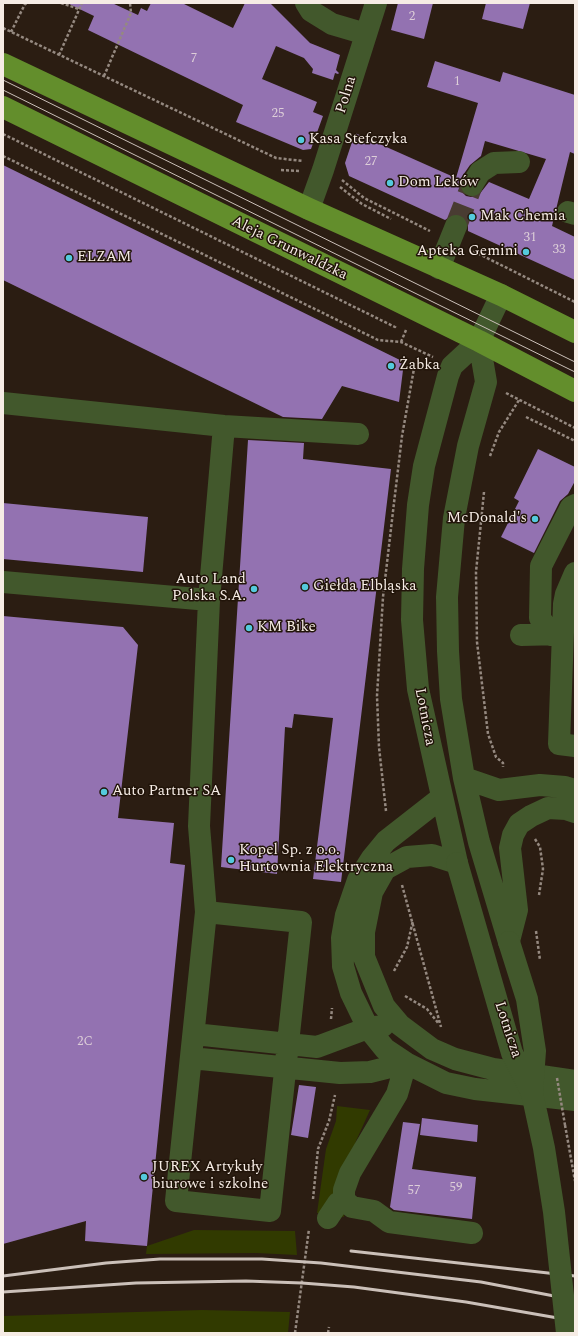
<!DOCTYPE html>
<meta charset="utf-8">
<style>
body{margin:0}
#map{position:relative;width:578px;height:1336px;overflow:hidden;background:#2b1d12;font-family:Spectral,serif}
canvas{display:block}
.frame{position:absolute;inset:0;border:4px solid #f6ece5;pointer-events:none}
</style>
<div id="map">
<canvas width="578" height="1336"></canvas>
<div class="frame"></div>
</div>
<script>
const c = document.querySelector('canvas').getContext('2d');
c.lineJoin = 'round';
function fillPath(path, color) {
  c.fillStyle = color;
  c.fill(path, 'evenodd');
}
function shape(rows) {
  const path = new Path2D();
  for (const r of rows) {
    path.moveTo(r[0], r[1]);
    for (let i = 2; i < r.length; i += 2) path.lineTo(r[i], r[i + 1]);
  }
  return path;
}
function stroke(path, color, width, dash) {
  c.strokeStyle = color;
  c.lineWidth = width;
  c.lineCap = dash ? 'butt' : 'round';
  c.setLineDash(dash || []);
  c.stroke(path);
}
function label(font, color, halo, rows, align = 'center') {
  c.font = font + ' Spectral,serif';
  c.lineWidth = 3;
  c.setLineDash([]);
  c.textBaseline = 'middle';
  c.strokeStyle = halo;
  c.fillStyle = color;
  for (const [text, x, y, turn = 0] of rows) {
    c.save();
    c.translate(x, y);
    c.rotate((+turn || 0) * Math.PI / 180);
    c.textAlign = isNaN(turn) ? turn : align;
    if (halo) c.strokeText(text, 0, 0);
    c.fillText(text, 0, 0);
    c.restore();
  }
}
const green = shape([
 [337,1106,370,1110,356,1141,342,1191,344,1217,317,1213,326,1149,336,1121],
 [194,1230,295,1231,297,1255,256,1253,146,1254,147,1246],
 [202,1310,290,1312,288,1333,3,1333,3,1316]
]);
const building = shape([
 [67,3,112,3,138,15,141,8,147,11,151,3,182,3,233,28,245,3,270,3,310,43,340,55,336,70,339,73,338,74,335,73,333,80,312,73,313,69,304,58,276,46,262,79,317,102,313,112,323,116,311,149,303,150,236,122,243,105,88,30,94,16],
 [398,3,433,3,424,39,391,30],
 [486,3,530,3,523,29,482,19],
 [435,61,500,82,503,72,575,95,575,154,570,152,552,226,575,237,575,280,468,231,468,224,466,218,461,215,454,214,445,220,349,176,345,163,355,133,456,178,478,103,427,87],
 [485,141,546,159,529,199,489,182,478,196,471,197,466,196,461,191,460,185,461,178,470,165,481,156],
 [3,165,404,362,399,402,342,386,322,419,283,417,3,280],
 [248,440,304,443,303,459,391,469,341,882,313,879,333,718,294,714,292,728,285,727,277,874,221,867],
 [538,449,575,467,575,481,568,494,560,501,534,553,501,537,519,501,514,498],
 [3,503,148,517,143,572,3,559],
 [3,616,123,627,138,645,118,818,174,823,170,863,185,865,147,1246,85,1241,86,1221,3,1244],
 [299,1085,316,1087,308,1138,291,1135],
 [422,1118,478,1125,477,1142,420,1135],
 [403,1122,420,1124,412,1169,476,1177,472,1219,394,1210,390,1207]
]);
const minorTunnel = shape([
 [456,226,472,185]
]);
const path = shape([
 [61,3,79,9],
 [3,28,276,158,303,161],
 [11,32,25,4,29,3],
 [59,55,82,3],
 [104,76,131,13,130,3],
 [3,134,395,327,396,325],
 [3,156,378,340,401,342,433,357],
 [281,170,300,171],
 [342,180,364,198,430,231],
 [340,187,362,204,391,219],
 [469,249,575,302],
 [401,342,406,330],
 [506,393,575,428],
 [526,417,575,441],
 [490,456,499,432,519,400],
 [484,492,476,572,477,642,488,734,496,757,503,763,503,767],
 [386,811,379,747,377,696,383,597,394,503,402,436,415,363],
 [535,839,540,847,543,869,539,895],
 [402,885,441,1027],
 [536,931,540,960],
 [394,971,407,947,413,920],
 [405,996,427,1009,439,1024],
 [331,1019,332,1008],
 [565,1125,575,1181],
 [313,1199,318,1149,329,1121,335,1095],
 [295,1333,309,1229],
 [328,1333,329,1327]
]);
const minor = shape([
 [306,3,311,11,332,24,366,34],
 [472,185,480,172,494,163,519,162],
 [309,209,323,170,376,3],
 [568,212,575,214],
 [439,268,456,226],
 [501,295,479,341,452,366,448,376,424,466,418,505,413,569,412,620,418,689,457,863,432,855,407,857,385,869,372,892,364,932,364,957,384,1006,400,1025,432,1049,455,1059,493,1069,575,1081],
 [479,341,486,382,468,446,454,518,447,597,448,651,451,699,464,778,479,842,509,942],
 [3,403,224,426,358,434],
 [575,573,566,594,564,604,559,744,575,746],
 [3,582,209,600],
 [521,635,562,634],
 [551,635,540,618,541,566,571,507,575,505],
 [464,778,499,790,540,785,565,787,575,790],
 [441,798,386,841,372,858,358,880,346,915,342,938,343,966,351,993,368,1028,385,1049,406,1063,446,1083,475,1089,575,1100],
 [206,912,301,922,270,1211,176,1201,206,912,199,826,209,600,224,426],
 [509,941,517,910,510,848,513,835,519,824,531,816,548,808,566,809,575,812],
 [194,1034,317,1047,368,1028,383,1026],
 [191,1058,340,1073,370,1072,406,1063],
 [406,1063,397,1094,350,1173,344,1190,344,1200,352,1207,374,1211,389,1222,472,1233],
 [328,1218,338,1203,344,1200]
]);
const major = shape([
 [3,64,309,209,501,295,575,332],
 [3,107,479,341,575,391]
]);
const tram = shape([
 [3,80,575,362],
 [3,90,575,372]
]);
const rail = shape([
 [351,1251,575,1276],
 [3,1276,106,1263,160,1259,262,1259,321,1263,481,1282,575,1300],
 [3,1292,136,1283,246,1281,302,1283,354,1287,466,1302,575,1321]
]);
const pathBridge = shape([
 [557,1078,565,1125]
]);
const minorBridge = shape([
 [457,863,512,1053,532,1093,544,1148,554,1212,567,1333],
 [509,942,527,999,535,1051,532,1092]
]);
const markers = [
 [301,140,4,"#54cadd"],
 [390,183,4,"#54cadd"],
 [472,217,4,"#54cadd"],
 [526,252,4,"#54cadd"],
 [69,258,4,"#54cadd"],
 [391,366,4,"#54cadd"],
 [535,519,4,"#54cadd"],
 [305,587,4,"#54cadd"],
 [254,589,4,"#54cadd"],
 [249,628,4,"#54cadd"],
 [104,792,4,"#54cadd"],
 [231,860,4,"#54cadd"],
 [144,1177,4,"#54cadd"]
];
const numberNames = [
 ["2",412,17],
 ["7",194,59],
 ["1",457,82],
 ["25",278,114],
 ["27",371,162],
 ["31",530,238],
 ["33",559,250],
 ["2C",85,1042],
 ["59",456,1188],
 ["57",414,1191]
];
const streetNames = [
 ["Polna",347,95,-73],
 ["Aleja Grunwaldzka",289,249,26],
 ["Lotnicza",424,717,79],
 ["Lotnicza",507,1030,72]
];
const poiNames = [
 ["Kasa Stefczyka",309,140],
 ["Dom Leków",398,183],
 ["Mak Chemia",480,217],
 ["Apteka Gemini",518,252,"right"],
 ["ELZAM",77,258],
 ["Żabka",399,366],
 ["McDonald's",527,519,"right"],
 ["Auto Land",246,580,"right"],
 ["Polska S.A.",246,597,"right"],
 ["Giełda Elbląska",313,587],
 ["KM Bike",257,628],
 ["Auto Partner SA",112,792],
 ["Kopel Sp. z o.o.",239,851],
 ["Hurtownia Elektryczna",239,868],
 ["JUREX Artykuły",152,1168],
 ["biurowe i szkolne",152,1185]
];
fillPath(green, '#313a00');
fillPath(building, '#9372b1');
stroke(minorTunnel, '#493c32', 22, [22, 11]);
stroke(path, '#958980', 2.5, [3, 2]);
stroke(minor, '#42582c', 22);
stroke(major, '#638e2c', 22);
stroke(tram, '#cbc0b9', 1);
stroke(rail, '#cbc0b9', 3);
stroke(pathBridge, '#958980', 2.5, [3, 2]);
stroke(minorBridge, '#42582c', 22);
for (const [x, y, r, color] of markers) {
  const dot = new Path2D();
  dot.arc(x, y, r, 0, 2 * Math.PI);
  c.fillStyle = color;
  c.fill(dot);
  stroke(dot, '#211409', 1.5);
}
label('13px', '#ddced8', null, numberNames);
label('15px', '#f6ece5', '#211409', streetNames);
label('15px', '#f6ece5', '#211409', poiNames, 'left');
</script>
